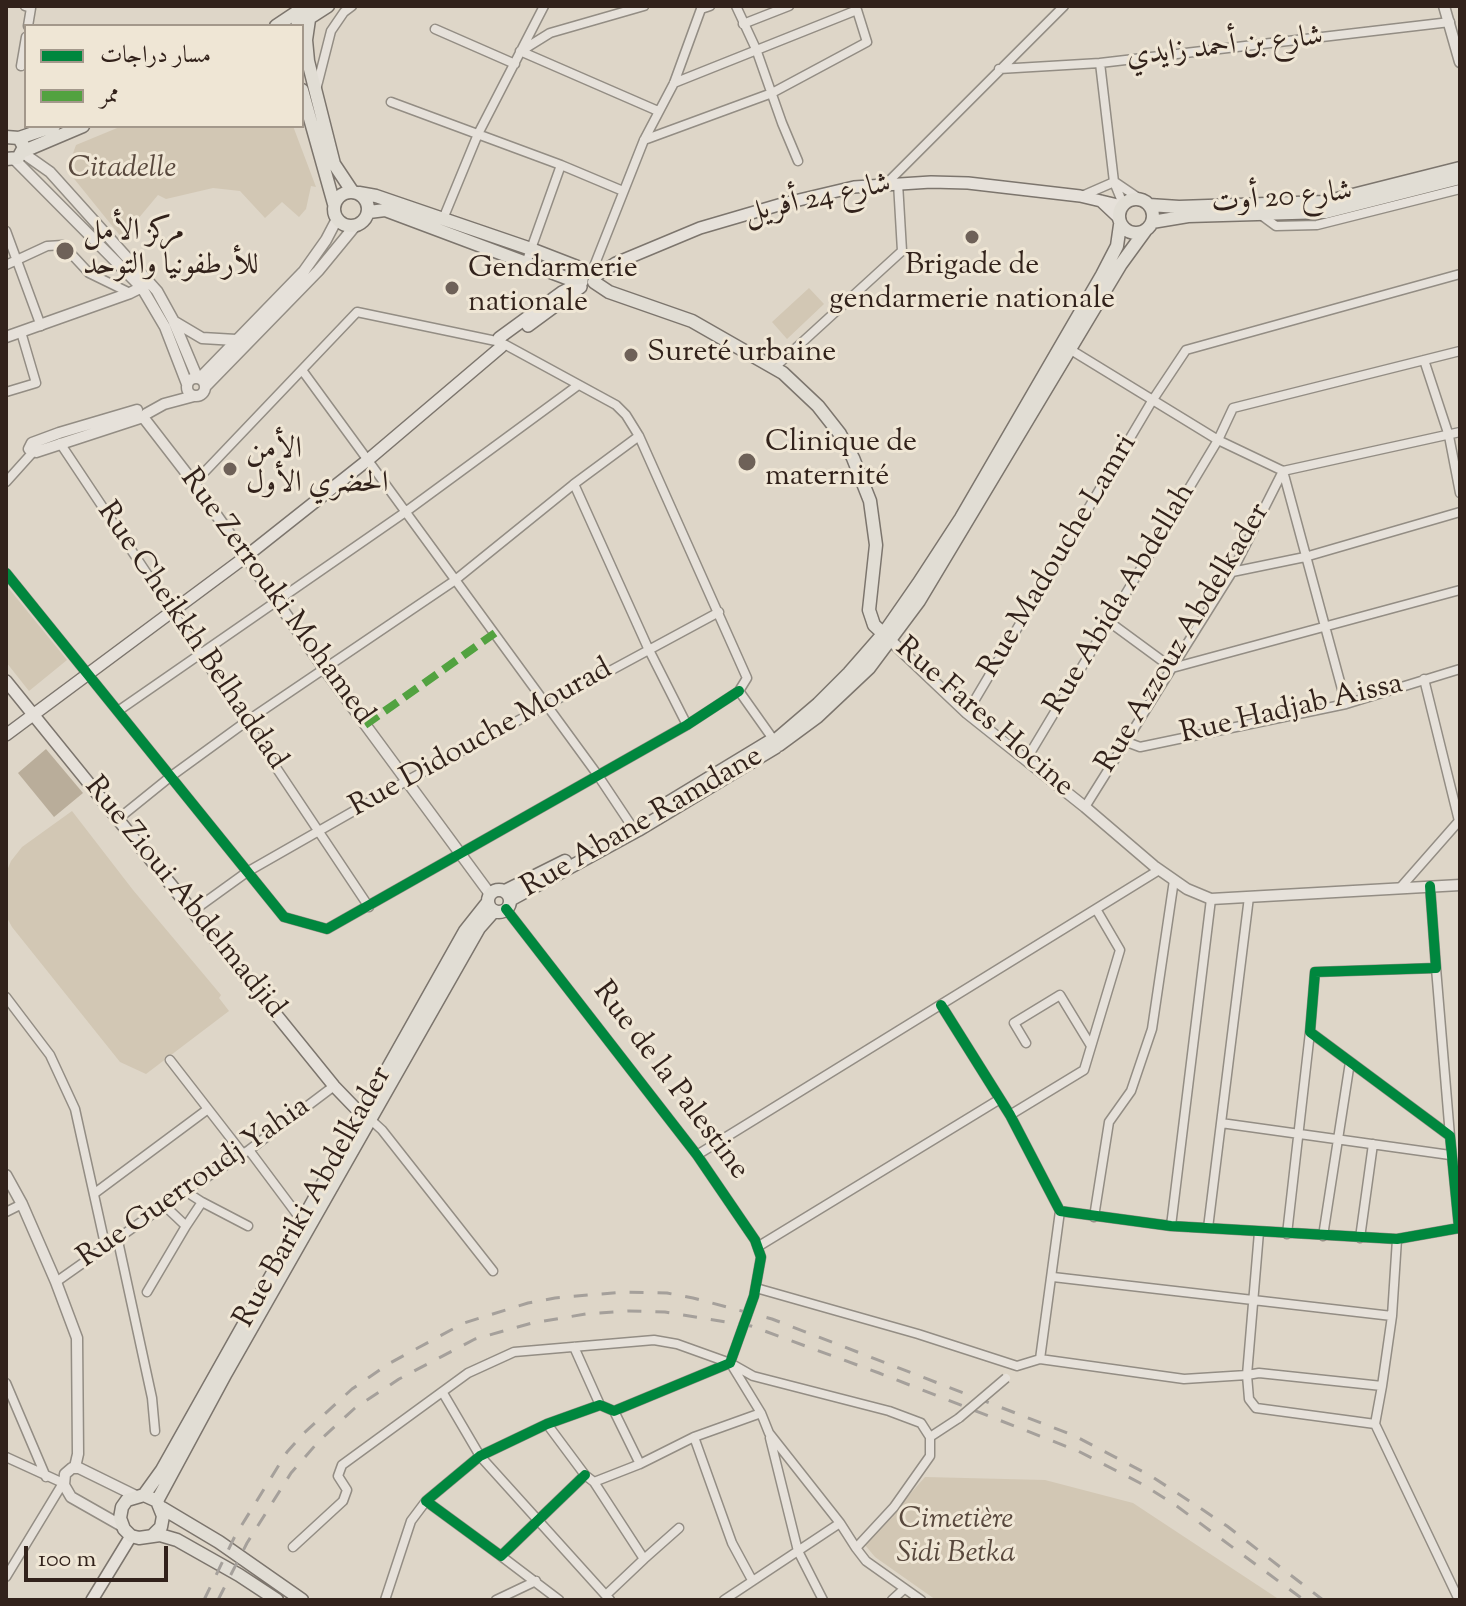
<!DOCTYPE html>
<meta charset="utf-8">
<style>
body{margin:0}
#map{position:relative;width:1466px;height:1606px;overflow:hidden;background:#ded6c8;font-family:"Sorts Mill Goudy",Amiri,serif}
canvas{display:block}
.frame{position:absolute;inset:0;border:8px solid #32221b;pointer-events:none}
.legend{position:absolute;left:24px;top:24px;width:280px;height:104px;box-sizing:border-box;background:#efe6d5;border:2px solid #a3988b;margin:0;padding:10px 14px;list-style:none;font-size:24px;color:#32221b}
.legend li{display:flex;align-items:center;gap:16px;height:40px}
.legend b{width:40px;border:2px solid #a3988b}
.scale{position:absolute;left:24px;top:1546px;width:144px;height:36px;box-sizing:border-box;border:4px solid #32221b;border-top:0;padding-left:10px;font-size:24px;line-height:28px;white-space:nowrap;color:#32221b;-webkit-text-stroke:6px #efe6d5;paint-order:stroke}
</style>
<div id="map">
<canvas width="1466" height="1606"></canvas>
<div class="frame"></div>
<ul class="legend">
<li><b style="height:10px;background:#00873e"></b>مسار دراجات</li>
<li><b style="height:10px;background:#52a240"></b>ممر</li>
</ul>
<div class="scale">100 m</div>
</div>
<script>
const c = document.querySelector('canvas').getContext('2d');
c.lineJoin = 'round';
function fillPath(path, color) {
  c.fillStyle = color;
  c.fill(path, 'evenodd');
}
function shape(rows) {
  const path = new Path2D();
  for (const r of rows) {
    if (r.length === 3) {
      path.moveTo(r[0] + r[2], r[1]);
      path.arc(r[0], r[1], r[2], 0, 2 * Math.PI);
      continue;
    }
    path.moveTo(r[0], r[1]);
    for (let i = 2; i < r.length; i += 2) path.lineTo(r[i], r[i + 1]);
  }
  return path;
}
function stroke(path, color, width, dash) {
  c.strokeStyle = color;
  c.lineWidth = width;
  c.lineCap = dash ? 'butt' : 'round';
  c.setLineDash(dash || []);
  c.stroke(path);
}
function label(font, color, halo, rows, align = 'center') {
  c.font = font + ' "Sorts Mill Goudy",Amiri,serif';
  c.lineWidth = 6;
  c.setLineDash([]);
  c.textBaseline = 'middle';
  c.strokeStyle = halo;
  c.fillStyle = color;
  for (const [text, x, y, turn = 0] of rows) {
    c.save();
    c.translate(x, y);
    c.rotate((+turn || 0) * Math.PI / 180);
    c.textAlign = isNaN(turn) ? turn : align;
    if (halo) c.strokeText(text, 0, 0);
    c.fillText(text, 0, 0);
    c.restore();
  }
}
const green = shape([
 [122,126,293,126,316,187,311,186,306,209,299,217,282,202,265,218,240,191,213,188,166,199,158,195,122,238,67,170,76,145],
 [809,288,824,304,787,339,772,322],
 [6,585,67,660,29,691,6,662],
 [72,811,133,890,221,995,219,998,229,1011,146,1074,120,1062,12,927,6,916,6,873,11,861,22,847],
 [925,1477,1045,1480,1133,1503,1280,1600,936,1600,875,1557,865,1545]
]);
const water = shape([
 [46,749,83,793,54,817,18,773]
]);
const minor = shape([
 [25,6,31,8,28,26],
 [736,6,756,49,782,123,798,161],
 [743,24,789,6],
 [435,29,515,64],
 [520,51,658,111],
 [521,51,550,33,644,6],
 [1100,63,1114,182,1123,204],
 [21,66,26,37],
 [999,69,1100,63,1450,22],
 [316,90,331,31,344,12,352,6],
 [391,102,561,165,623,191],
 [644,140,772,93,867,42,857,10,674,83],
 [1115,182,1140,199],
 [886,184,1064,6],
 [1082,196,1114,182],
 [1261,215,1276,226,1317,225,1460,189],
 [443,219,478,134,544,6],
 [6,231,41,326],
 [526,263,561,165],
 [6,265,47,246,63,245,89,273,130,293],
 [591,274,644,140,674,83,701,9,710,6],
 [504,344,616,405,626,415,639,436,747,678,739,691,773,739],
 [1071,350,1218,440,1283,471],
 [1424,360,1449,436,1460,493],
 [774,368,902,251,898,183],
 [302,370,597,774,631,825],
 [6,392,36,383,21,332],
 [60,443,369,907],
 [1283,471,1346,704],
 [1283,471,1460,432],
 [6,482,33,452],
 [194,483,357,312,496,341],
 [574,484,648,648,687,725],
 [1232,572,1305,557,1460,512],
 [6,573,284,917,327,929,687,725,739,691],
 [1108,621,1172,668,1460,590],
 [118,711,404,513,577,386],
 [967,713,1152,401,1186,350,1460,274],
 [1124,741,1140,747,1346,704,1460,669],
 [1026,760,1218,440,1233,408,1460,351],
 [1085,807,1232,572,1283,471],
 [118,819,170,777,247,721,454,581,574,484,639,436],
 [1401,887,1459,821,1424,679],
 [506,909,697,1155,755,1240,761,1257,754,1296,730,1363,614,1411,600,1405,547,1424,480,1456,426,1501,501,1556,585,1475],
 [193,911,247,872,408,780,719,612],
 [1436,968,1450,1136],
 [6,997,50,1055,75,1109,106,1249],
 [941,1005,1010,1115,1060,1211,1171,1226,1397,1239,1459,1228,1450,1136,1310,1032,1315,972,1436,968,1430,886],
 [1026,1043,1014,1023,1060,995,1091,1046],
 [170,1060,243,1154],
 [1010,1115,1084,1070,1120,950,1096,909],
 [371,1120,382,1130,493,1271],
 [1221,1123,1450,1155],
 [249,1150,302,1221],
 [697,1155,1159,870],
 [185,1191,202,1202,186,1226],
 [95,1193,208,1109],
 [202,1202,248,1226],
 [6,1212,22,1204],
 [1094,1217,1109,1122,1131,1091,1152,1029,1174,880],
 [1171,1226,1211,899],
 [1208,1228,1249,897],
 [1287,1234,1310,1032],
 [1323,1236,1350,1062],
 [1360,1238,1373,1144],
 [118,1241,152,1398,155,1431],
 [759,1246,1000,1099],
 [1053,1277,1392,1316],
 [56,1282,185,1191,249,1150,334,1086],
 [756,1288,918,1334,1017,1366,1040,1359,1060,1211],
 [147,1292,186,1226,165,1206],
 [574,1347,600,1405],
 [1040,1359,1184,1379,1247,1375,1259,1232],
 [731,1364,761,1413,769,1433,840,1523,856,1548,866,1561,921,1600],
 [6,1383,46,1477],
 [1382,1386,1375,1424,1256,1408,1249,1399,1247,1375,1259,1373,1382,1386,1392,1316,1397,1239],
 [443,1393,480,1456,610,1600],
 [614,1411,640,1464],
 [547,1424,585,1475,594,1482,644,1559,606,1595],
 [1375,1424,1459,1600],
 [694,1437,732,1543,752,1580],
 [930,1437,959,1418],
 [770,1438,798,1551,823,1600],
 [6,1457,63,1483,6,1577],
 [594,1482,640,1464,694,1437,761,1413],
 [293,1547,343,1501,347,1490,338,1476,342,1465,468,1373,514,1352,654,1340,677,1344,730,1363,753,1376,889,1411,921,1423,930,1437,930,1456,894,1507,856,1548],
 [501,1556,559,1600],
 [644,1559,679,1528],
 [385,1600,411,1521,426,1501],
 [496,1600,536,1581],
 [724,1600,840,1523],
 [892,1600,904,1589]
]);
const tertiary = shape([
 [1444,6,1460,62],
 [23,153,50,172,157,291,173,320,197,377],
 [15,160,142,288,165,327,187,384],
 [175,322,202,338,236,340],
 [6,337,130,293,146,285],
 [196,387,9],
 [200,378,304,271,326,240,337,219],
 [205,387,318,271,355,226],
 [137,410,59,433,32,443,29,449,36,452,140,418],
 [146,414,164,404,194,396],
 [143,417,194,483,325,670,490,894],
 [890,640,967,713,1085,807,1154,866,1187,889,1211,899,1460,885],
 [6,1175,22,1204,56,1282,77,1338,78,1454,75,1467],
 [122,1526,71,1497,64,1485,65,1474,72,1468,79,1468,136,1496]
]);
const secondary = shape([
 [1101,201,1118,217],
 [594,277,616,263,700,228,782,204,854,187,931,182,968,183,1080,196,1122,206],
 [528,326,581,287],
 [499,338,562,292,582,282],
 [6,681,334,1086,362,1115],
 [6,735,244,558,369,459,501,347],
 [92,1600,131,1536]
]);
const primary = shape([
 [311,6,306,40,308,61,334,164,352,191],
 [276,26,306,6],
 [297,26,328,6],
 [302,90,334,204],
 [6,137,19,138,24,147,18,158,6,159],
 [19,138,54,126],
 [24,151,83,126],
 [351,209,17],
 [359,193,376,196,531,249,580,268,585,274],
 [1136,216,17],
 [1149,205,1179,207,1325,202,1460,168],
 [369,212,385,210,569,279,582,278],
 [1152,222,1188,216,1326,212,1460,178],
 [594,282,609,292,692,321,783,373,818,406,840,434,853,458,870,501,876,545,869,610,874,625,888,638],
 [777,739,818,704,849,673,884,633,918,584,961,518,1102,275,1117,246,1120,225],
 [779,745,817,717,869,668,919,601,1121,264,1145,231],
 [668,803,772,740],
 [499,901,11],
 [505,891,565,861],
 [510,900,638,830,776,747],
 [144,1495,162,1470,465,931,488,902],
 [157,1501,226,1373,479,928,494,911],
 [162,1508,219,1542,302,1600],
 [153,1535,161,1527,163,1516,157,1501,144,1495,127,1500,122,1507,120,1518,124,1529,131,1536,139,1538,160,1535,177,1540,239,1575,277,1600]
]);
const rail = shape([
 [204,1600,235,1536,287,1452,304,1433,352,1389,390,1363,464,1323,528,1303,555,1298,623,1292,667,1293,693,1298,772,1319,1075,1436,1151,1476,1194,1504,1227,1526,1323,1600],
 [218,1600,247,1543,291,1473,319,1441,355,1408,399,1379,475,1339,532,1323,586,1314,629,1311,665,1312,751,1326,879,1373,1078,1451,1140,1483,1174,1504,1304,1600]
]);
const minorBridge = shape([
 [959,1418,1006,1378]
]);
const quiet = shape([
 [365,725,495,633]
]);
const cycleway = shape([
 [6,573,284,917,327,929,687,725,739,691],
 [506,909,697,1155,755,1240,761,1257,754,1296,730,1363,614,1411,600,1405,547,1424,480,1456,426,1501,501,1556,585,1475],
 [941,1005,1010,1115,1060,1211,1171,1226,1397,1239,1459,1228,1450,1136,1310,1032,1315,972,1436,968,1430,886]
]);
const markers = [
 [972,237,8,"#6e6158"],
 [65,251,10,"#6e6158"],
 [452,288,8,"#6e6158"],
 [631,355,8,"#6e6158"],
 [747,462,10,"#6e6158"],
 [230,469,8,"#6e6158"]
];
const streetNames = [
 ["شارع بن أحمد زايدي",1225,49,-6],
 ["شارع 20 أوت",1282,200,-5],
 ["شارع 24 أفريل",818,201,-12],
 ["Rue Madouche Lamri",1060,557,-59],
 ["Rue Zerrouki Mohamed",275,598,54],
 ["Rue Abida Abdellah",1122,600,-59],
 ["Rue Cheikkh Belhaddad",190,637,56],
 ["Rue Azzouz Abdelkader",1185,639,-59],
 ["Rue Hadjab Aissa",1292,711,-13],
 ["Rue Fares Hocine",983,719,41],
 ["Rue Didouche Mourad",482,740,-29],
 ["Rue Abane Ramdane",643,824,-30],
 ["Rue Zioui Abdelmadjid",183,899,51],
 ["Rue de la Palestine",669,1082,53],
 ["Rue Guerroudj Yahia",195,1184,-35],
 ["Rue Bariki Abdelkader",315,1198,-61]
];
const parkNames = [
 ["Citadelle",122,171],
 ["Cimetière",956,1522],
 ["Sidi Betka",956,1556]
];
const poiNames = [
 ["مركز الأمل",83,234],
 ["للأرطفونيا والتوحد",83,268],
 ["Brigade de",972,268,"center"],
 ["gendarmerie nationale",972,302,"center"],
 ["Gendarmerie",468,271],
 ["nationale",468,305],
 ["Sureté urbaine",647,355],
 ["Clinique de",765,445],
 ["maternité",765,479],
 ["الأمن",246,452],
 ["الحضري الأول",246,486]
];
fillPath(green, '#d2c7b4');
fillPath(water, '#b9ad9a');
stroke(minor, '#938d84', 11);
stroke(tertiary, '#938d84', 13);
stroke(secondary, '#7c756d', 14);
stroke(primary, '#7c756d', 15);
stroke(minor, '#e6e1da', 8);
stroke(tertiary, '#e6e1da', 10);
stroke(secondary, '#e6e1da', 11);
stroke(primary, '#e1ddd4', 12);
stroke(rail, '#a5a09b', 3, [14, 14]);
stroke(minorBridge, '#938d84', 11, []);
stroke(minorBridge, '#e6e1da', 8);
stroke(quiet, '#52a240', 8, [16, 8]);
stroke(cycleway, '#00873e', 10);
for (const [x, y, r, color] of markers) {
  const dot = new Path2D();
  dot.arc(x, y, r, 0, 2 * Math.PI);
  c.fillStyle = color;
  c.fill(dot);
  stroke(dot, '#efe6d5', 3);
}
label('30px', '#32221b', '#efe6d5', streetNames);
label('italic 30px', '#58483d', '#efe6d5', parkNames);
label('30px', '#32221b', '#efe6d5', poiNames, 'left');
</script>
